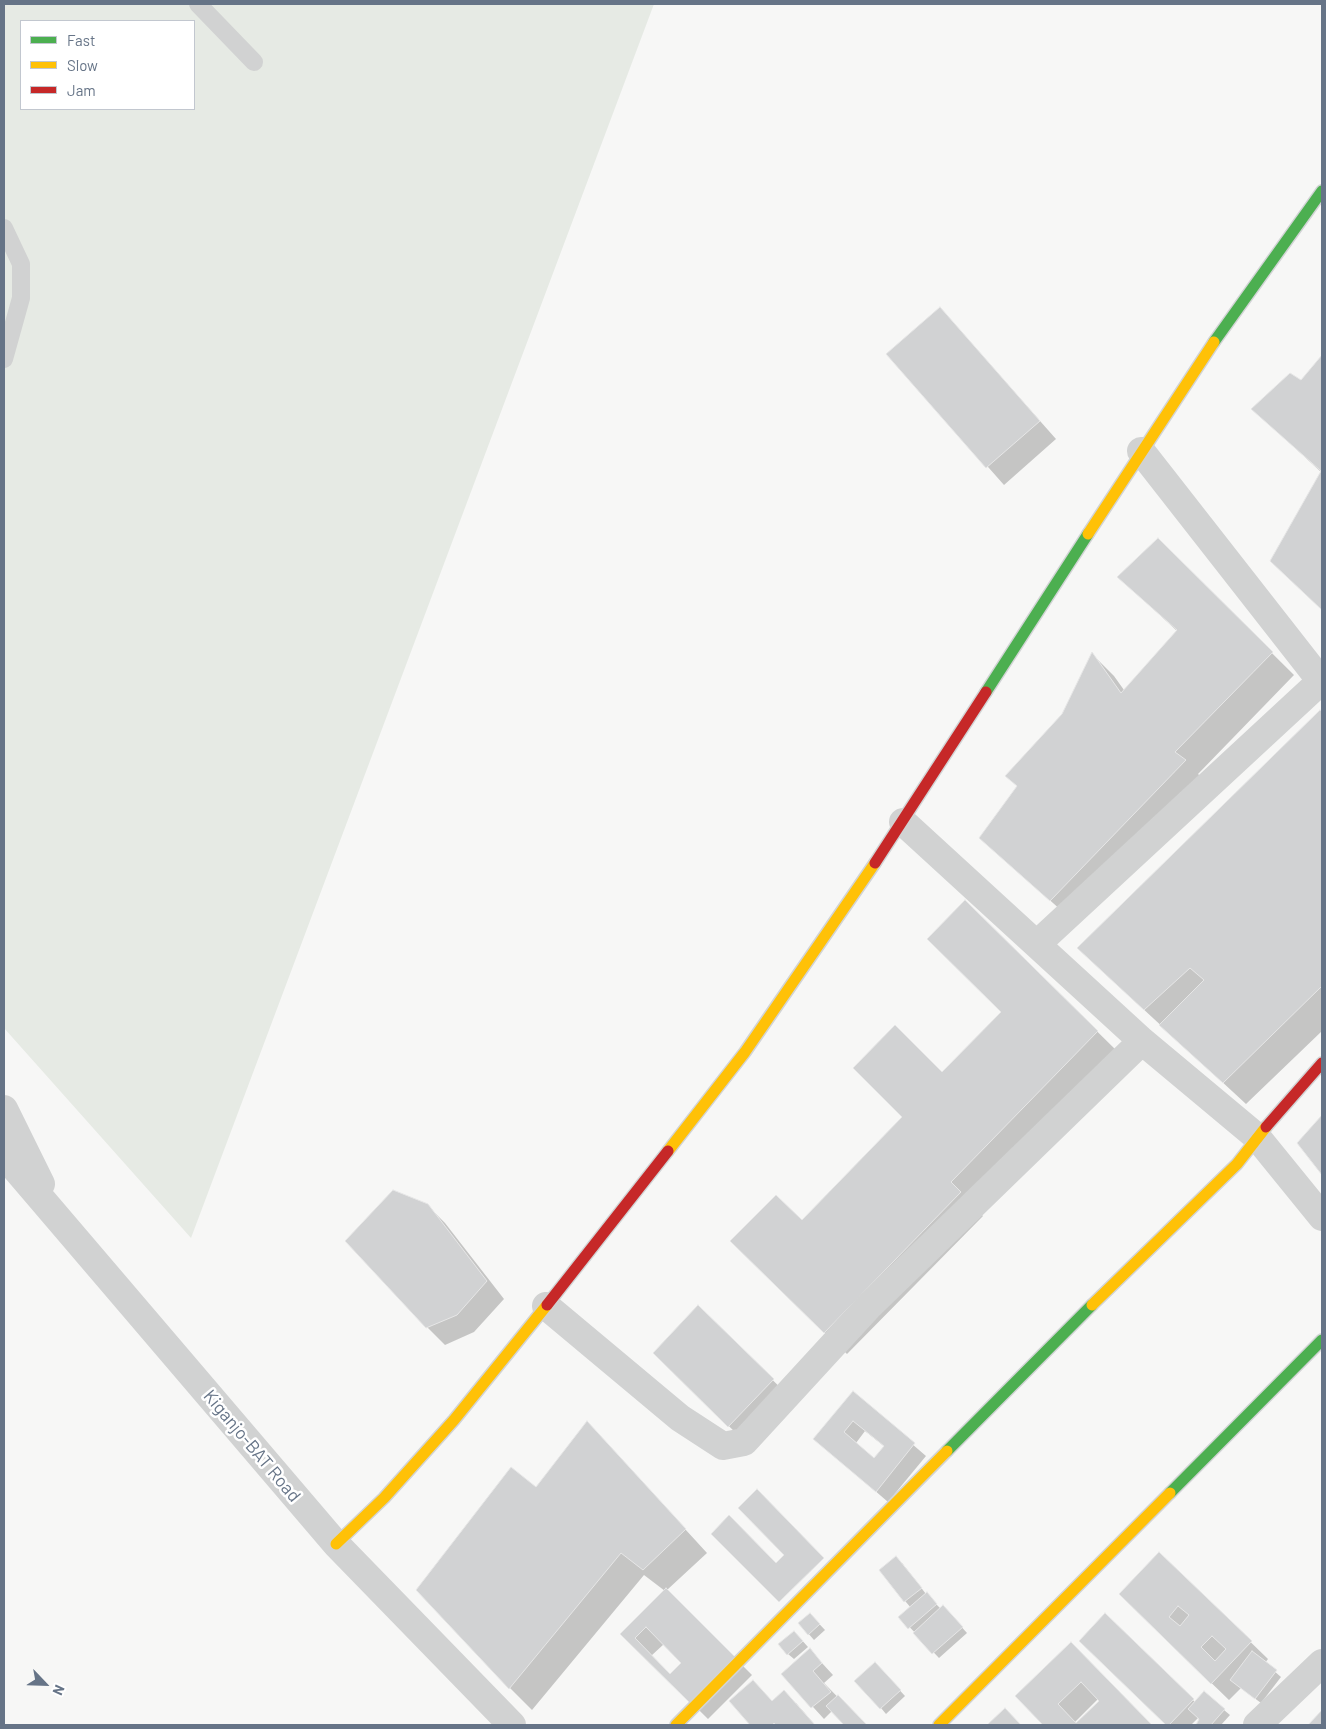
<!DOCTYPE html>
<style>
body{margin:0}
#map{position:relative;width:1326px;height:1729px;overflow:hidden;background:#f7f7f6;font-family:Barlow,sans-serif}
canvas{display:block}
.frame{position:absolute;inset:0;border:5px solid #667487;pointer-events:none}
.legend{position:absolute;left:20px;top:20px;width:175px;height:90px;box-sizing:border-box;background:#fff;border:1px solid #c2c7cf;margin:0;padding:6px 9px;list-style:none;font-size:15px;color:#667487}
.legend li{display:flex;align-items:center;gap:10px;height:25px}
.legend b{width:25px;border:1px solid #c2c7cf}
.north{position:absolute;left:20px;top:1659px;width:50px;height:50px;-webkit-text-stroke:4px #fff;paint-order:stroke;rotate:114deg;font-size:14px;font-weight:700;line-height:20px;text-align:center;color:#667487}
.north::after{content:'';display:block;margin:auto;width:18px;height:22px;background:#667487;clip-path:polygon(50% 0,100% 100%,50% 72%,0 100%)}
</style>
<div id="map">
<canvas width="1326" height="1729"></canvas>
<div class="frame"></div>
<ul class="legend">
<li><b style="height:6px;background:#4caf50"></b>Fast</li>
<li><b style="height:6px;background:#ffc107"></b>Slow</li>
<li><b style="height:6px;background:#c62828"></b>Jam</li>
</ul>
<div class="north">N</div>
</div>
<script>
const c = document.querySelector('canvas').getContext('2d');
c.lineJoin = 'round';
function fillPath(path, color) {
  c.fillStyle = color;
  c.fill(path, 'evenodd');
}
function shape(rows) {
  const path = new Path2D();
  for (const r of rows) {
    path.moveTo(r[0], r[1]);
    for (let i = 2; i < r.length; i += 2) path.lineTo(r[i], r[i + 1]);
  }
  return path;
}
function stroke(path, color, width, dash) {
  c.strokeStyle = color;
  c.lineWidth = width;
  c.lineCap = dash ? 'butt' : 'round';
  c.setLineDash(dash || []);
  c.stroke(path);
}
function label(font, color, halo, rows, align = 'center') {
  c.font = font + ' Barlow,sans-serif';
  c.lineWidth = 5;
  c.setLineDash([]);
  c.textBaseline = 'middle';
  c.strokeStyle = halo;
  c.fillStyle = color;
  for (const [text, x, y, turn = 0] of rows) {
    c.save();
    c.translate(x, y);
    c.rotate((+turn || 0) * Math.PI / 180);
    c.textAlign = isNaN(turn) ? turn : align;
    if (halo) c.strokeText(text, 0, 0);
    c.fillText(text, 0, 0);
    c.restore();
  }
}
const green = shape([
 [4,4,654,4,191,1238,4,1028],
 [21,21,194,21,194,109,21,109]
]);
const shadow = shape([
 [940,308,1056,439,1004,485,888,354],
 [1322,357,1322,610,1272,561,1322,473,1253,409,1301,381],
 [1158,540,1294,675,1198,774,1208,783,1074,922,980,837,1018,787,1063,715,1092,654,1114,676,1124,690,1177,631,1119,577],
 [1320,712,1322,714,1322,1031,1246,1104,1101,970],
 [965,901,1120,1054,972,1205,983,1216,847,1354,732,1241,802,1222,1003,1012],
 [1322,1117,1322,1173,1299,1143],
 [427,1205,445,1223,504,1299,474,1332,445,1345,427,1327],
 [698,1307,791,1398,746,1443,655,1353],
 [853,1393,926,1456,888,1502,815,1439],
 [865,1431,885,1447,875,1459,856,1443],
 [588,1423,707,1553,667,1590,752,1675,708,1719,622,1634,665,1591,644,1575,532,1710,510,1688],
 [664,1644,682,1663,670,1675,651,1656],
 [1159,1553,1268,1659,1265,1663,1281,1677,1261,1703,1241,1688,1229,1700,1137,1611],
 [902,1563,926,1594,941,1609,948,1612,967,1633,939,1658,900,1617,911,1608,880,1571],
 [810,1614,825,1630,814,1640,799,1623],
 [1105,1615,1196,1703,1224,1710,1230,1715,1221,1725,1197,1725,1204,1716,1202,1714,1191,1725,1167,1725,1081,1641],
 [800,1638,808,1647,794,1659,788,1654],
 [1071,1644,1150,1725,1045,1725,1017,1696],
 [1098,1699,1101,1701,1077,1724,1075,1722],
 [810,1650,833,1675,824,1683,865,1725,845,1725,832,1711,824,1719,783,1674],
 [880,1669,905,1696,886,1714,881,1708],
 [753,1681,773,1702,796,1703,815,1725,752,1725,731,1701]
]);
const building = shape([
 [940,307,1040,421,986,468,886,354,940,307],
 [1322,355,1322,470,1321,471,1251,409,1290,373,1301,380,1322,355],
 [1321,471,1322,471,1322,610,1270,561,1321,471],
 [1158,538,1273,652,1175,752,1186,760,1050,901,979,838,1017,786,1005,776,1062,714,1092,652,1121,693,1177,630,1117,577,1158,538],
 [1320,710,1322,712,1322,986,1223,1083,1159,1025,1204,980,1190,968,1144,1010,1077,948,1320,710],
 [965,900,1098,1031,951,1182,961,1192,824,1333,730,1241,776,1195,802,1220,902,1117,853,1068,895,1025,942,1072,1001,1012,927,939,965,900],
 [1322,1115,1322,1175,1297,1143,1322,1115],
 [393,1190,428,1204,487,1281,457,1315,426,1328,345,1241,393,1190],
 [698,1305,774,1379,728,1427,653,1353,698,1305],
 [853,1391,915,1443,876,1492,813,1439,853,1391],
 [853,1421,884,1446,874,1458,844,1432,853,1421],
 [587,1421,686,1529,643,1570,621,1553,509,1689,416,1590,511,1467,536,1487,587,1421],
 [757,1489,824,1558,779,1602,711,1534,729,1515,776,1563,784,1555,738,1508,757,1489],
 [1159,1552,1252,1641,1211,1684,1119,1594,1159,1552],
 [1178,1606,1189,1615,1180,1626,1169,1617,1178,1606],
 [1212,1636,1226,1649,1215,1661,1201,1647,1212,1636],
 [896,1556,922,1588,904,1602,879,1570,896,1556],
 [666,1588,735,1657,690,1703,620,1634,666,1588],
 [646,1627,681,1663,670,1674,635,1638,646,1627],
 [927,1592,937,1604,908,1629,898,1617,927,1592],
 [943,1605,963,1627,932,1654,913,1633,943,1605],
 [810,1613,820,1624,808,1635,798,1623,810,1613],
 [1105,1613,1194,1699,1169,1725,1166,1725,1079,1641,1105,1613],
 [794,1631,803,1641,787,1655,778,1644,794,1631],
 [1071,1642,1152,1725,1043,1725,1015,1696,1071,1642],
 [1081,1682,1099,1701,1076,1723,1058,1704,1081,1682],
 [810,1648,822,1663,813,1671,831,1692,811,1708,781,1674,810,1648],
 [1252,1651,1277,1670,1255,1699,1230,1680,1252,1651],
 [875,1662,901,1690,880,1709,854,1681,875,1662],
 [753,1680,772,1701,784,1690,815,1725,776,1725,774,1723,772,1725,750,1725,729,1701,753,1680],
 [1204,1691,1225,1709,1211,1725,1196,1725,1199,1719,1188,1709,1204,1691],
 [838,1695,867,1725,844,1725,826,1706,838,1695],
 [1005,1708,1021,1725,987,1725,1005,1708],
 [1322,1710,1322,1725,1308,1725,1322,1710]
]);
const lane = shape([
 [198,4,254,62],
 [4,228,21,264,21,298,4,359]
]);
const street = shape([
 [1141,451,1321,681],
 [903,822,1142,1041,1257,1137,1322,1217],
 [1037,944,1322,680],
 [4,1109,41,1184],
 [4,1155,336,1544,512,1725],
 [546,1306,680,1418,723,1446,744,1442,868,1307,1142,1041],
 [1257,1725,1322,1663]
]);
const fast = shape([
 [1214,342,1322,191],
 [986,692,1088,534],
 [947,1451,1092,1305],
 [1170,1493,1322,1340]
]);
const slow = shape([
 [1088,534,1214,342],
 [668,1151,745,1052,875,863],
 [1092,1305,1237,1164,1266,1127],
 [336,1544,384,1498,454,1420,547,1305],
 [676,1725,947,1451],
 [939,1725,1170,1493]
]);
const jam = shape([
 [875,863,986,692],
 [1266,1127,1322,1063],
 [547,1305,668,1151]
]);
const streetNames = [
 ["Kiganjo-BAT Road",252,1446,50]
];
fillPath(green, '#e6eae4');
fillPath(shadow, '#0003');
fillPath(building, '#d1d2d3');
stroke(building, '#e6e6e6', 1);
stroke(fast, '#d2d4d5', 14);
stroke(slow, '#d2d4d5', 14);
stroke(jam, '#d2d4d5', 14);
stroke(lane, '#d1d2d2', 18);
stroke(street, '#d1d2d2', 28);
stroke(fast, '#4caf50', 11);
stroke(slow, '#ffc107', 11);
stroke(jam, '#c62828', 11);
label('18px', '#667487', '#fff', streetNames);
</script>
